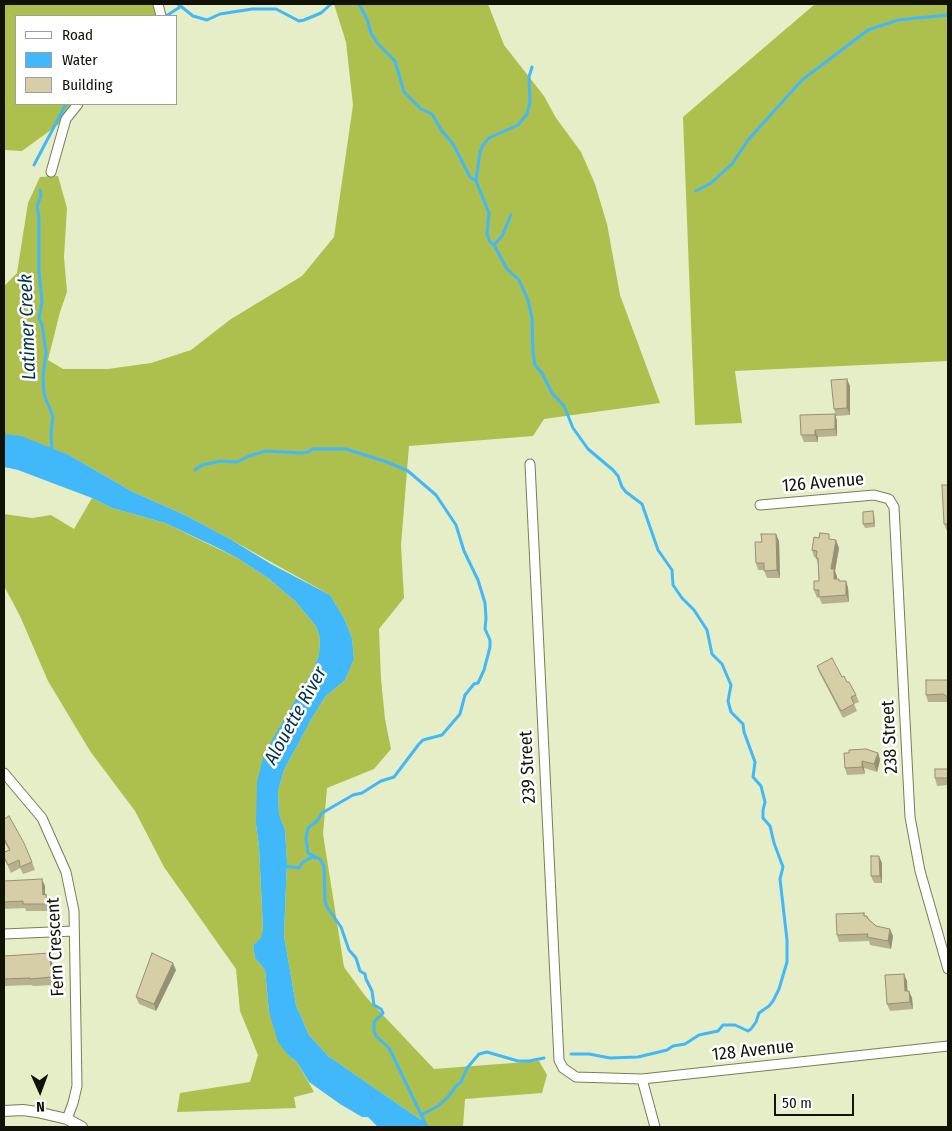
<!DOCTYPE html>
<style>
body{margin:0}
#map{position:relative;width:952px;height:1131px;overflow:hidden;background:#e5eec7;font-family:"Fira Sans Condensed",sans-serif}
canvas{display:block}
.frame{position:absolute;inset:0;border:5px solid #0f1205;pointer-events:none}
.legend{position:absolute;left:15px;top:15px;width:162px;height:90px;box-sizing:border-box;background:#fff;border:1px solid #9fa09b;margin:0;padding:6px 9px;list-style:none;font-size:15px;color:#0f1205}
.legend li{display:flex;align-items:center;gap:10px;height:25px}
.legend b{width:25px;border:1px solid #9fa09b}
.north{position:absolute;left:15px;top:1066px;width:50px;height:50px;-webkit-text-stroke:4px #fff;paint-order:stroke;rotate:178deg;font-size:14px;font-weight:700;line-height:20px;text-align:center;color:#0f1205}
.north::after{content:'';display:block;margin:auto;width:18px;height:22px;background:#0f1205;clip-path:polygon(50% 0,100% 100%,50% 72%,0 100%)}
.scale{position:absolute;left:774px;top:1094px;width:80px;height:22px;box-sizing:border-box;border:2px solid #0f1205;border-top:0;padding-left:6px;font-size:15px;line-height:18px;white-space:nowrap;color:#0f1205;-webkit-text-stroke:4px #fff;paint-order:stroke}
</style>
<div id="map">
<canvas width="952" height="1131"></canvas>
<div class="frame"></div>
<ul class="legend">
<li><b style="height:6px;background:#fff"></b>Road</li>
<li><b style="height:14px;background:#41b8fa"></b>Water</li>
<li><b style="height:14px;background:#d6cea7"></b>Building</li>
</ul>
<div class="north">N</div>
<div class="scale">50 m</div>
</div>
<script>
const c = document.querySelector('canvas').getContext('2d');
c.lineJoin = 'round';
function fillPath(path, color) {
  c.fillStyle = color;
  c.fill(path, 'evenodd');
}
function shape(rows) {
  const path = new Path2D();
  for (const r of rows) {
    path.moveTo(r[0], r[1]);
    for (let i = 2; i < r.length; i += 2) path.lineTo(r[i], r[i + 1]);
  }
  return path;
}
function stroke(path, color, width, dash) {
  c.strokeStyle = color;
  c.lineWidth = width;
  c.lineCap = dash ? 'butt' : 'round';
  c.setLineDash(dash || []);
  c.stroke(path);
}
function label(font, color, halo, rows, align = 'center') {
  c.font = font + ' "Fira Sans Condensed",sans-serif';
  c.lineWidth = 5;
  c.setLineDash([]);
  c.textBaseline = 'middle';
  c.strokeStyle = halo;
  c.fillStyle = color;
  for (const [text, x, y, turn = 0] of rows) {
    c.save();
    c.translate(x, y);
    c.rotate((+turn || 0) * Math.PI / 180);
    c.textAlign = isNaN(turn) ? turn : align;
    if (halo) c.strokeText(text, 0, 0);
    c.fillText(text, 0, 0);
    c.restore();
  }
}
const forest = shape([
 [4,4,158,4,161,16,16,16,16,104,78,104,66,119,22,151,4,150],
 [334,4,488,4,504,45,544,96,556,118,581,152,595,184,607,224,620,295,660,403,544,419,533,436,409,446,401,545,404,598,379,629,381,679,385,719,391,749,374,769,327,788,323,834,344,967,366,997,434,1069,539,1061,547,1075,542,1093,465,1099,463,1127,429,1127,427,1124,328,1056,309,1035,296,1005,284,936,287,861,285,830,279,814,278,791,284,770,312,718,325,697,345,680,354,659,352,638,344,618,330,595,230,539,185,515,133,492,69,455,4,434,4,286,17,273,28,203,40,177,58,176,67,208,64,257,67,292,60,312,48,360,63,369,108,369,151,363,191,350,231,319,302,276,334,237,353,105,346,42],
 [815,4,948,4,948,361,735,371,742,423,695,425,683,117],
 [92,498,112,508,165,523,239,559,268,578,295,601,316,626,320,638,319,655,313,670,300,696,256,824,259,847,263,929,262,938,253,945,255,958,265,970,269,1012,288,1055,297,1062,314,1092,294,1097,296,1108,177,1112,180,1093,250,1082,258,1055,240,1011,236,969,164,867,135,811,90,751,48,681,20,616,4,586,4,514,32,518,51,515,74,529]
]);
const water = shape([
 [4,434,21,436,69,455,133,492,185,515,230,539,271,564,330,595,344,618,352,638,354,659,345,680,325,697,312,718,284,770,278,791,279,814,285,830,287,861,284,936,296,1005,309,1035,328,1056,427,1124,429,1127,378,1127,368,1117,362,1117,340,1104,309,1082,297,1062,288,1055,278,1042,269,1012,265,970,255,958,253,945,261,938,263,929,259,847,256,824,257,782,264,754,313,670,319,655,320,638,316,626,295,601,268,578,239,559,216,547,165,523,112,508,92,498,18,470,4,467]
]);
const stream = shape([
 [178,4,193,16,207,20,220,14,252,9,276,9,299,21,304,20,321,13,331,4],
 [359,4,367,19,371,33,378,44,395,61,404,92,421,109,432,114,442,131,453,144,470,177,476,181,489,213,487,234,490,242,494,245,507,269,519,280,528,300,532,318,533,353,535,365,542,373,552,393,564,406,573,428,588,449,613,470,618,476,622,487,626,492,642,504,658,550,672,570,673,585,682,598,694,610,707,630,712,654,722,664,731,685,728,701,731,712,743,724,744,732,755,762,753,777,761,786,765,802,763,810,763,818,770,826,774,843,783,867,780,879,787,940,787,962,779,989,773,1001,769,1006,759,1013,756,1022,751,1029,748,1031,735,1025,723,1025,718,1031,699,1035,685,1044,673,1046,667,1050,638,1057,610,1058,589,1054,571,1054],
 [166,16,180,7],
 [34,165,66,104],
 [476,181,480,152,483,145,489,138,518,125,527,114,530,102,529,77,532,67],
 [40,190,41,196,37,206,39,218,39,271,42,302,39,318,42,325,46,352,43,377,44,394,53,417,51,433,52,451],
 [696,191,711,183,732,164,748,140,802,80,868,30,898,20,948,15],
 [494,245,502,236,511,215],
 [195,470,202,465,221,461,237,462,249,456,266,451,301,453,308,452,312,449,346,449,387,462,408,471,436,495,456,525,464,551,478,580,485,603,486,618,485,629,490,640,490,647,484,670,478,683,474,684,465,695,460,714,442,735,423,740,419,744,394,777,381,781,362,793,353,795,322,813,317,821,308,828,306,838,308,853,320,859,324,866,325,901,327,907,341,927,349,950,356,958,360,971,365,974,366,979,372,991,374,1005,381,1009,383,1013,374,1022,374,1031,376,1036,389,1048,427,1127],
 [284,866,299,868,302,863,310,858,313,857,315,858],
 [421,1115,438,1106,448,1097,456,1086,461,1082,467,1068,479,1054,487,1052,518,1061,529,1061,544,1058]
]);
const minor = shape([
 [158,4,161,16],
 [51,172,66,119,78,104],
 [530,464,559,1060,563,1068,576,1077,642,1079,948,1046],
 [760,505,874,495,889,499,894,507,910,817,920,871,948,969],
 [4,773,42,818,66,872,74,911,77,1086,73,1103,67,1119],
 [4,934,74,931],
 [642,1079,655,1127]
]);
const tertiary = shape([
 [4,1111,23,1110,37,1112,67,1119,82,1127]
]);
const wall = shape([
 [850,386,850,415,836,416,834,409],
 [835,414,837,421,837,436,818,437,818,442,804,442,801,435],
 [948,485,948,531,947,531,944,524],
 [874,515,875,527,865,528,863,524],
 [831,540,839,548,835,571,837,579,839,581,846,581,848,588,849,602,822,604,819,597,817,598,814,590,819,581,818,565,816,557,814,557,812,550],
 [779,541,780,578,767,578,764,570,758,570,756,563],
 [817,666,842,677,847,682,856,695,859,702,854,704,857,711,843,718,819,672],
 [948,680,948,703,946,702,928,702,926,695],
 [878,753,880,760,877,772,864,768,865,774,847,775,845,768],
 [948,769,948,785,937,786,935,778],
 [4,819,32,862,35,870,23,874,20,868,11,873,4,858,4,852,9,850,4,842],
 [882,863,882,883,874,883,871,876],
 [4,881,45,886,45,894,48,902,48,911,26,911,25,908,4,909],
 [864,913,865,916,867,916,869,919,876,926,893,936,891,949,870,945,869,941,839,942,837,935],
 [50,953,52,961,54,985,33,986,32,985,4,986,4,956],
 [176,970,156,1011,139,1004,136,997],
 [907,981,907,991,909,991,912,998,913,1009,890,1011,887,1004]
]);
const shadedWall = shape([
 [847,379,850,386,850,415,847,408],
 [835,414,837,421,837,436,835,429],
 [815,430,818,437,818,442,815,435],
 [873,511,874,515,875,527,874,523],
 [776,534,779,541,780,578,777,570],
 [836,540,839,548,835,571,837,576,837,587,831,569],
 [846,581,848,588,849,602,846,595],
 [878,753,880,760,877,772,874,764],
 [862,761,864,768,865,774,862,767],
 [879,856,882,863,882,883,880,876],
 [42,879,45,886,45,902,43,895],
 [46,894,48,902,48,911,46,904],
 [890,929,893,936,891,949,888,941],
 [50,953,52,961,54,985,51,977],
 [173,963,176,970,156,1011,154,1004],
 [904,974,907,981,908,998,905,991],
 [909,991,912,998,913,1009,910,1002]
]);
const building = shape([
 [847,379,847,408,834,409,831,380,847,379],
 [835,414,835,429,815,430,815,435,801,435,800,415,835,414],
 [942,485,948,485,948,524,944,524,942,485],
 [873,511,874,523,863,524,863,512,873,511],
 [820,533,829,534,829,539,836,540,831,569,834,569,834,579,839,579,839,581,846,581,846,595,819,597,819,590,814,590,814,581,819,581,818,558,816,558,817,551,812,550,814,537,819,538,820,533],
 [761,534,776,534,777,570,764,571,764,563,756,563,755,542,762,542,761,534],
 [832,658,842,677,844,676,847,682,849,682,856,695,851,697,854,704,841,711,817,666,832,658],
 [926,680,948,680,948,697,943,694,926,695,926,680],
 [866,749,878,753,874,764,862,761,862,767,845,768,844,753,849,753,849,750,866,749],
 [935,769,948,769,948,778,935,778,935,769],
 [9,816,24,843,32,862,20,867,19,860,8,865,4,857,4,852,10,850,4,838,4,819,9,816],
 [871,856,879,856,880,876,871,876,871,856],
 [42,879,43,895,46,894,46,904,23,904,23,901,4,902,4,881,42,879],
 [864,913,864,916,867,916,867,918,876,926,890,929,888,941,867,937,868,934,837,935,836,914,864,913],
 [50,953,51,977,30,979,30,978,4,979,4,956,50,953],
 [152,953,173,963,154,1004,136,997,152,953],
 [904,974,905,991,909,991,910,1002,887,1004,885,975,904,974]
]);
const streetNames = [
 ["126 Avenue",823,483,-5],
 ["238 Street",890,737,-93],
 ["239 Street",528,767,-93],
 ["Fern Crescent",56,947,-93],
 ["128 Avenue",753,1051,-6]
];
const waterNames = [
 ["Latimer Creek",28,327,-92],
 ["Alouette River",296,716,-61]
];
fillPath(forest, '#adbf4d');
fillPath(water, '#41b8fa');
stroke(stream, '#41b8fa', 3);
stroke(minor, '#777e5a', 11);
stroke(tertiary, '#777e5a', 12);
stroke(minor, '#fff', 9);
stroke(tertiary, '#fff', 10);
fillPath(wall, '#b8b190');
fillPath(shadedWall, '#969075');
fillPath(building, '#d6cea7');
stroke(building, '#969075', 1);
label('18px', '#0f1205', '#fff', streetNames);
label('italic 19px', '#00324c', '#fff', waterNames);
</script>
